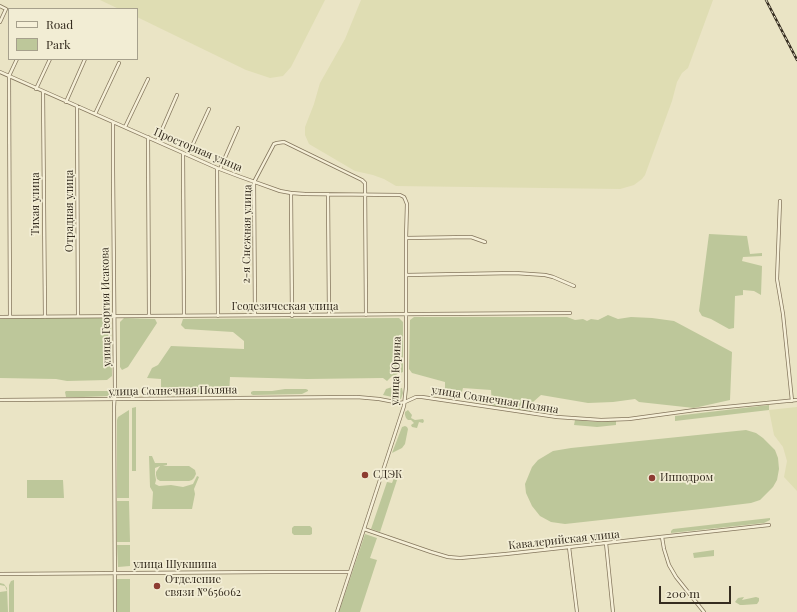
<!DOCTYPE html>
<meta charset="utf-8">
<style>
body{margin:0}
#map{position:relative;width:797px;height:612px;overflow:hidden;background:#eae4c5;font-family:"Playfair Display",serif}
canvas{display:block}
.legend{position:absolute;left:8px;top:8px;width:130px;height:52px;box-sizing:border-box;background:#f2edd4;border:1px solid #a6a08c;margin:0;padding:5px 7px;list-style:none;font-size:12px;color:#352c1f}
.legend li{display:flex;align-items:center;gap:8px;height:20px}
.legend b{width:20px;border:1px solid #a6a08c}
.scale{position:absolute;left:659px;top:586px;width:72px;height:18px;box-sizing:border-box;border:2px solid #352c1f;border-top:0;padding-left:5px;font-size:12px;line-height:14px;white-space:nowrap;color:#352c1f;-webkit-text-stroke:3px #f2edd4;paint-order:stroke}
</style>
<div id="map">
<canvas width="797" height="612"></canvas>
<ul class="legend">
<li><b style="height:5px;background:#f6f0d8"></b>Road</li>
<li><b style="height:11px;background:#bdc79a"></b>Park</li>
</ul>
<div class="scale">200 m</div>
</div>
<script>
const c = document.querySelector('canvas').getContext('2d');
c.lineJoin = 'round';
function fillPath(path, color) {
  c.fillStyle = color;
  c.fill(path, 'evenodd');
}
function shape(rows) {
  const path = new Path2D();
  for (const r of rows) {
    path.moveTo(r[0], r[1]);
    for (let i = 2; i < r.length; i += 2) path.lineTo(r[i], r[i + 1]);
  }
  return path;
}
function stroke(path, color, width, dash) {
  c.strokeStyle = color;
  c.lineWidth = width;
  c.lineCap = dash ? 'butt' : 'round';
  c.setLineDash(dash || []);
  c.stroke(path);
}
function label(font, color, halo, rows, align = 'center') {
  c.font = font + ' "Playfair Display",serif';
  c.lineWidth = 3.5;
  c.setLineDash([]);
  c.textBaseline = 'middle';
  c.strokeStyle = halo;
  c.fillStyle = color;
  for (const [text, x, y, turn = 0] of rows) {
    c.save();
    c.translate(x, y);
    c.rotate((+turn || 0) * Math.PI / 180);
    c.textAlign = isNaN(turn) ? turn : align;
    if (halo) c.strokeText(text, 0, 0);
    c.fillText(text, 0, 0);
    c.restore();
  }
}
const farmland = shape([
 [100,0,325,0,291,67,283,76,270,78,246,70,137,17,137,9,119,9],
 [361,0,713,0,688,68,682,73,677,82,672,101,645,175,642,179,634,185,620,189,396,186,384,179,373,175,355,171,309,144,305,135,305,127,314,104,320,83,345,39],
 [797,407,797,491,784,477,787,461,783,447,774,435,769,410]
]);
const green = shape([
 [709,234,747,236,750,254,762,253,762,256,743,257,742,261,762,266,761,295,754,291,743,290,743,295,735,296,734,328,729,329,711,319,702,316,699,311],
 [608,315,618,319,631,317,652,318,674,321,732,352,730,400,694,408,639,402,635,399,613,402,588,403,541,395,533,402,533,411,524,411,492,406,491,390,463,388,460,399,445,397,445,382,412,373,409,369,410,320,414,317,567,317,575,320,583,319,587,321,591,319,598,320],
 [108,317,111,321,112,376,107,380,67,381,56,379,0,378,0,318],
 [124,318,155,319,157,323,128,367,122,370,120,367,120,322],
 [399,318,403,322,403,372,392,376,387,381,383,378,307,379,230,377,229,395,182,395,179,393,175,395,172,392,169,394,163,395,161,394,161,379,147,378,152,368,158,365,171,346,244,349,244,341,233,332,185,329,181,325,183,319],
 [392,387,392,390,396,390,396,388,402,388,403,393,401,399,383,395,386,389],
 [285,389,306,389,308,390,308,391,302,394,253,395,251,394,251,392,253,391,272,391],
 [66,391,112,391,114,392,113,395,110,396,82,397,66,397,65,392],
 [769,405,769,410,675,421,675,416],
 [136,407,136,471,132,471,132,408],
 [129,410,129,498,117,498,117,420,118,417],
 [408,410,412,415,411,418,415,420,423,419,424,421,423,423,419,422,417,428,412,427,411,425,414,423,411,420,408,420,406,418,405,415,405,412],
 [575,420,597,422,616,421,616,425,597,427,574,425],
 [405,426,407,427,408,429,405,444,402,448,392,453,402,427],
 [746,430,756,433,763,438,775,450,778,458,779,469,777,480,773,487,760,500,751,503,710,508,565,524,551,522,540,516,532,506,526,493,525,484,532,467,538,460,553,451,571,448],
 [149,456,152,456,155,463,167,463,167,465,163,466,189,466,195,470,196,474,194,478,192,480,189,481,160,481,157,479,156,475,156,472,160,466,155,468,155,474,156,480,155,484,159,486,171,485,183,487,193,484,197,476,199,477,194,489,195,494,192,509,152,509,153,492,150,487],
 [394,478,397,480,380,532,371,529,387,482,392,483],
 [27,480,63,480,64,498,27,498],
 [117,501,129,501,130,542,117,542],
 [770,518,770,520,764,523,671,533,671,531,673,529],
 [294,526,310,526,312,528,312,534,310,535,294,535,292,533,292,528],
 [365,534,377,538,370,558,377,560,360,612,339,612],
 [117,545,130,545,130,566,118,567],
 [714,550,714,556,694,558,693,553],
 [117,579,130,579,130,612,117,612],
 [14,580,14,612,9,612,9,585,11,581],
 [0,583,4,584,7,588,8,612,0,612,0,592,7,591,5,586,0,585],
 [744,597,742,600,756,597,759,598,759,601,757,604,743,605,740,605,735,602,738,598]
]);
const minor = shape([
 [0,6,6,9,0,22],
 [0,72,217,168,238,176,280,191,291,193,305,194,400,195,404,197,405,199,407,204,406,238,406,387,404,406,337,612],
 [36,89,50,59],
 [43,92,45,317],
 [66,102,85,59],
 [77,106,78,316],
 [95,114,119,63],
 [113,122,113,170,115,389,114,407,115,612],
 [125,127,148,79],
 [148,137,149,316],
 [157,141,177,95],
 [183,153,184,316],
 [188,155,209,109],
 [217,168,218,316],
 [220,169,238,128],
 [291,193,292,316],
 [328,194,329,315],
 [780,201,777,279,783,314,792,401],
 [406,238,471,237,485,242],
 [406,275,515,273,545,275,553,277,574,286],
 [255,315,254,182,274,144,277,143,284,142,362,180,365,183,366,315],
 [0,317,570,313],
 [10,317,9,76,17,59],
 [0,400,357,397,379,399,400,403,405,402,416,397,422,397,557,417,601,420,629,419,695,410,797,400],
 [364,529,431,552,448,557,460,558,506,554,769,525],
 [662,537,664,549,669,565,676,577,704,612],
 [606,543,613,612],
 [569,547,577,612],
 [0,574,270,572,350,572]
]);
const rail = shape([
 [766,0,797,60]
]);
const markers = [
 [365,475,4,"#8d3c32"],
 [652,478,4,"#8d3c32"],
 [157,586,4,"#8d3c32"]
];
const streetNames = [
 ["Просторная улица",198,150,23],
 ["Тихая улица",36,204,-90],
 ["Отрадная улица",70,211,-90],
 ["2-я Снежная улица",247,234,-89],
 ["улица Георгия Исакова",106,307,-91],
 ["Геодезическая улица",285,307],
 ["улица Юрина",396,371,-88],
 ["улица Солнечная Поляна",173,391,-1],
 ["улица Солнечная Поляна",495,400,9],
 ["Кавалерийская улица",564,540,-6],
 ["улица Шукшина",175,565]
];
const poiNames = [
 ["СДЭК",373,475],
 ["Ипподром",660,478],
 ["Отделение",165,580],
 ["связи №656062",165,593]
];
fillPath(farmland, '#dfddb3');
fillPath(green, '#bdc79a');
stroke(minor, '#84765d', 4);
stroke(minor, '#f6f0d8', 2.5);
stroke(rail, '#352c1f', 2.5);
stroke(rail, '#f2edd4', 1, [3]);
for (const [x, y, r, color] of markers) {
  const dot = new Path2D();
  dot.arc(x, y, r, 0, 2 * Math.PI);
  c.fillStyle = color;
  c.fill(dot);
  stroke(dot, '#f2edd4', 1.5);
}
label('11px', '#352c1f', '#f2edd4', streetNames);
label('11px', '#352c1f', '#f2edd4', poiNames, 'left');
</script>
